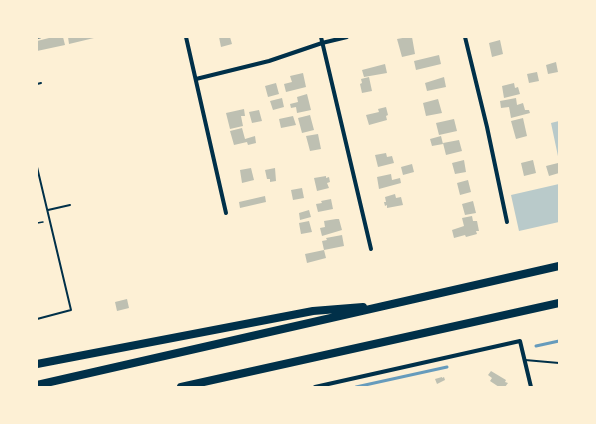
<!DOCTYPE html>
<style>
body{margin:0}
#map{position:relative;width:596px;height:424px;overflow:hidden;background:#fdf0d5;font-family:"Golos Text",sans-serif}
canvas{display:block}
.frame{position:absolute;inset:0;border:38px solid #fdf0d5;pointer-events:none}
</style>
<div id="map">
<canvas width="596" height="424"></canvas>
<div class="frame"></div>
</div>
<script>
const c = document.querySelector('canvas').getContext('2d');
c.lineJoin = 'round';
function fillPath(path, color) {
  c.fillStyle = color;
  c.fill(path, 'evenodd');
}
function shape(rows) {
  const path = new Path2D();
  for (const r of rows) {
    path.moveTo(r[0], r[1]);
    for (let i = 2; i < r.length; i += 2) path.lineTo(r[i], r[i + 1]);
  }
  return path;
}
function stroke(path, color, width, dash) {
  c.strokeStyle = color;
  c.lineWidth = width;
  c.lineCap = dash ? 'butt' : 'round';
  c.setLineDash(dash || []);
  c.stroke(path);
}
const green = shape([
 [559,121,559,161,551,123],
 [559,184,559,222,519,231,511,195]
]);
const stream = shape([
 [536,346,559,341],
 [356,387,447,367]
]);
const building = shape([
 [53,37,63,37,65,45,37,51,37,41],
 [68,37,94,37,94,38,69,44],
 [219,37,230,37,232,44,221,47],
 [408,37,412,37,415,54,402,57,397,39],
 [500,40,503,54,492,57,489,43],
 [439,55,441,64,416,70,414,61],
 [556,62,558,72,548,74,546,65],
 [385,64,387,73,364,77,362,70],
 [537,72,539,81,529,83,527,74],
 [303,73,306,87,286,92,284,84,292,82,290,76],
 [369,77,372,91,362,93,360,84,362,83,361,79],
 [444,77,446,87,427,91,425,83],
 [276,83,279,94,268,97,265,86],
 [514,83,515,88,518,87,520,94,504,98,502,86],
 [307,94,311,110,297,113,296,107,291,108,290,104,298,102,297,97],
 [282,98,284,107,273,110,270,101],
 [516,98,517,105,523,103,525,110,529,110,530,113,511,118,509,107,501,108,500,101],
 [438,99,442,113,426,116,423,103],
 [386,107,388,115,386,116,387,120,369,125,366,115,379,112,378,109],
 [244,109,245,116,241,116,243,126,230,129,226,113],
 [259,110,262,121,252,123,249,112],
 [310,115,314,130,302,133,298,118],
 [293,116,296,125,281,128,279,119],
 [523,118,527,136,516,139,511,121],
 [454,119,457,131,439,135,436,123],
 [242,128,245,139,255,136,256,143,248,145,247,142,234,145,230,131],
 [318,134,321,149,310,151,306,136],
 [441,136,443,144,432,146,430,139],
 [459,140,462,151,446,155,443,143],
 [386,153,387,157,392,156,394,163,378,167,375,155],
 [464,160,466,172,455,174,452,163],
 [533,160,536,173,524,176,521,163],
 [558,163,559,173,549,176,546,166],
 [412,164,414,172,403,175,401,167],
 [251,168,254,180,242,183,240,170],
 [275,168,276,181,270,182,270,179,267,179,265,170],
 [391,174,392,180,400,178,401,183,379,189,377,177],
 [326,176,326,178,329,177,330,182,327,183,329,188,317,191,314,178],
 [468,180,471,192,460,195,457,183],
 [302,188,304,198,293,200,291,190],
 [395,194,396,198,401,197,403,205,387,208,387,205,385,206,384,202,386,202,385,197],
 [265,196,266,202,240,208,239,202],
 [331,199,333,209,318,212,316,204,322,203,321,201],
 [473,201,476,213,465,215,462,204],
 [309,210,311,217,300,220,299,213],
 [472,216,473,221,477,221,479,231,476,231,477,234,466,237,465,235,454,238,452,230,464,226,462,218],
 [336,219,339,219,342,230,322,236,320,228,325,227,324,221],
 [309,221,312,232,301,234,299,223],
 [342,235,344,246,324,250,322,241,327,240,326,238],
 [324,250,326,258,307,263,305,254],
 [127,299,129,308,117,311,115,302],
 [491,371,506,380,505,382,508,383,505,387,503,386,499,387,490,381,492,378,488,375],
 [442,378,444,377,445,380,437,384,435,379,442,377]
]);
const path = shape([
 [37,38,43,37],
 [37,223,43,222],
 [37,237,37,238]
]);
const service = shape([
 [37,84,41,83],
 [37,167,71,310,37,319],
 [48,210,70,205],
 [525,360,559,363]
]);
const minor = shape([
 [186,37,226,213],
 [321,37,371,249],
 [465,37,487,127,507,222],
 [196,79,269,61,322,43,347,37],
 [315,387,520,341,531,387]
]);
const motorway = shape([
 [37,364,313,311,363,307],
 [37,385,559,266],
 [181,387,559,303]
]);
fillPath(green, '#b9caca');
stroke(stream, '#669bbc', 3);
fillPath(building, '#bec0b2');
stroke(path, '#003049', 1.5);
stroke(service, '#003049', 2);
stroke(minor, '#003049', 4);
stroke(motorway, '#003049', 8);
</script>
